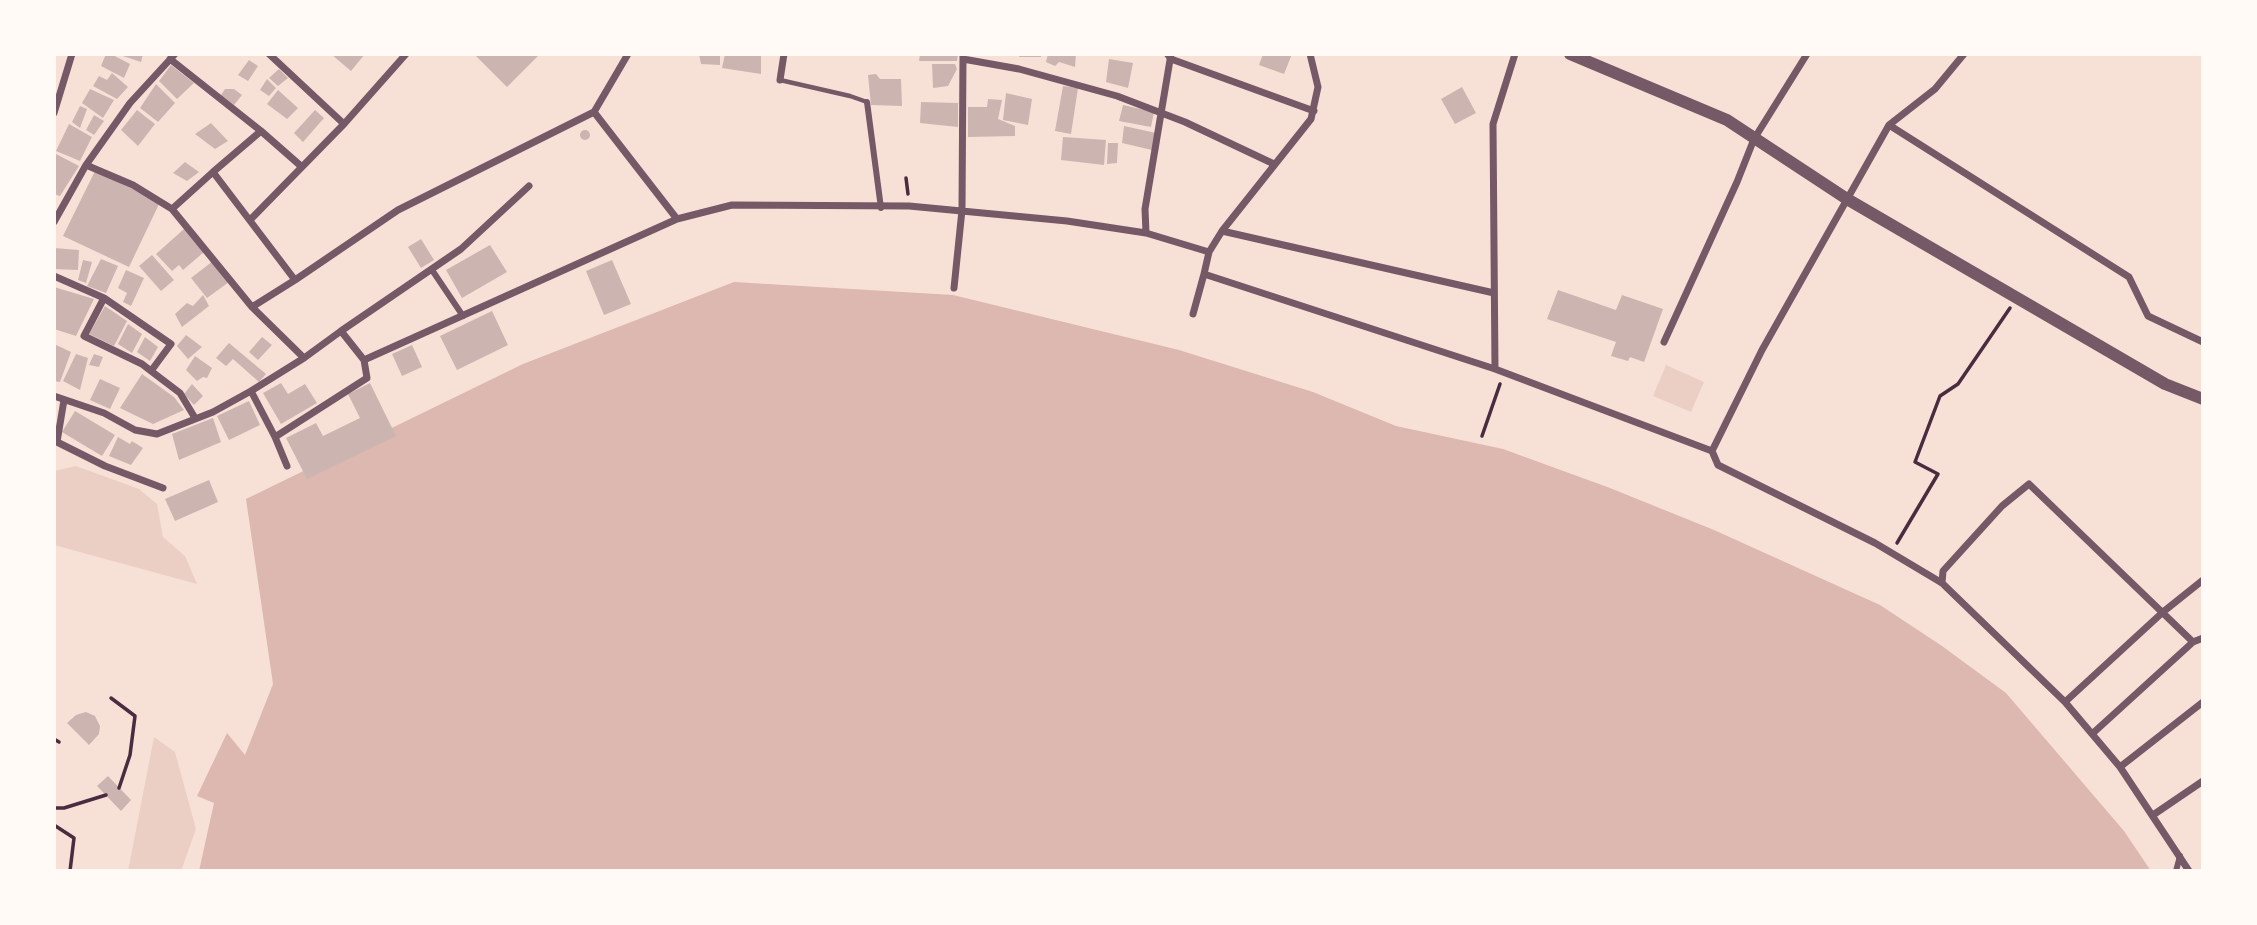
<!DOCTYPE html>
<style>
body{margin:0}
#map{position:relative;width:2257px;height:925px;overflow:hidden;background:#f7e1d7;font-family:"Libre Baskerville",serif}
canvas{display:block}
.frame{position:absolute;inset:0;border:56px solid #fffaf5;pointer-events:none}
</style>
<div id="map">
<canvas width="2257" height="925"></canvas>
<div class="frame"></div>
</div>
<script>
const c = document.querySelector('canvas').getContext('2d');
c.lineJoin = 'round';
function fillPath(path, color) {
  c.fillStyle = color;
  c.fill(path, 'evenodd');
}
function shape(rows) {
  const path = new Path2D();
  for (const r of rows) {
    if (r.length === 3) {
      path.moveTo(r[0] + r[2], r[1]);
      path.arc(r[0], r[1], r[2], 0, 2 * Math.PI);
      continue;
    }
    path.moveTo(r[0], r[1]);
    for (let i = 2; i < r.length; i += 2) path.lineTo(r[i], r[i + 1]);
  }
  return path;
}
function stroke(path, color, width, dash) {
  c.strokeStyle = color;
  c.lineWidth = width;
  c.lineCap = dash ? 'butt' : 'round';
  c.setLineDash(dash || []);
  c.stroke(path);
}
const green = shape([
 [1666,365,1704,382,1691,412,1653,396],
 [76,466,139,489,157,504,163,537,185,556,197,584,54,545,54,471],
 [154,737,175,752,196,829,181,871,128,871]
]);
const water = shape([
 [734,282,953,295,1179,350,1313,392,1396,426,1503,449,1610,488,1714,530,1880,605,1942,646,2006,693,2124,831,2151,871,199,871,214,803,197,796,227,733,245,755,273,684,246,499,523,364]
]);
const building = shape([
 [106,54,111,54,130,64,124,78,101,66],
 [117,54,143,54,141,62],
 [331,54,365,54,351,71],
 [474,54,540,54,507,87],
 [699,54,720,54,720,65,701,64],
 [725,54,761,54,761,74,722,68],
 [920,54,958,54,957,61,919,61],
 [1020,54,1041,54,1041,57,1019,57],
 [1048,54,1076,54,1075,67,1059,62,1055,66,1046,62],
 [1263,54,1292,54,1284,74,1259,65],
 [1109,59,1133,63,1128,88,1106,82],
 [249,60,258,66,248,81,238,75],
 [932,64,955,64,957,69,948,86,933,88],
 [171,65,194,83,177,99,159,81],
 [279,69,288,78,278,86,269,78],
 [112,73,128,87,117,99,93,86,99,76,107,80],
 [876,74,880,79,901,79,902,106,871,105,868,75],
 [267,79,276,88,269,96,260,90],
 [156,84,175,103,158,122,140,108],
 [1063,86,1078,88,1071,134,1055,131],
 [1462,87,1476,113,1455,124,1441,99],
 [90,89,114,100,103,118,82,103],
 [225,89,234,89,242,95,234,105,221,95],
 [278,90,298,108,287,119,267,104],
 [1006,93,1032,99,1028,125,1003,120],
 [988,99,1002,100,998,119,1015,126,1015,136,968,137,968,107,987,107],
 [921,102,958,103,958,127,920,123],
 [1123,105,1154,112,1151,127,1119,121],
 [80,106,87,109,80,128,72,122],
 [137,110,155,124,138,146,121,130],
 [315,110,324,118,303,142,294,133],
 [94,115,104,121,94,135,86,130],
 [211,123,228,141,215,149,195,134],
 [69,124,92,137,80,161,56,151],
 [1124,126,1156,133,1152,150,1122,143],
 [585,135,5],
 [1063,137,1106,140,1104,165,1061,160],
 [1108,143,1118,143,1117,163,1107,164],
 [56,154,79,166,60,196,54,194],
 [185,162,199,172,187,181,173,173],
 [95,171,160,202,129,267,63,236],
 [184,229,204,252,183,270,179,265,172,271,156,254],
 [421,239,434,260,421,268,408,247],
 [490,245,507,272,462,298,446,270],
 [54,248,79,250,78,270,54,269],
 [152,255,174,280,161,291,139,266],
 [101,259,118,266,106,293,87,286],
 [83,260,92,262,86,283,78,280],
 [612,260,631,304,604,315,586,271],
 [213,261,229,282,207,298,191,278],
 [126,270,144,278,131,306,123,302,127,293,118,288],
 [54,287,94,299,76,336,54,329],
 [1558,290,1616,310,1622,295,1663,309,1644,362,1630,357,1628,361,1611,356,1616,342,1547,319],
 [203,295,209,306,182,327,175,314,187,303,193,306],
 [105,306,127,321,114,346,89,334],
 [492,311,508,345,457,370,440,336],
 [128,324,142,334,132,353,118,344],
 [186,335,202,347,188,359,177,346],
 [145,337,158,347,150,361,137,352],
 [262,337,272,345,258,360,249,352],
 [229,343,266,374,259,382,233,359,226,366,216,358],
 [54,344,71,352,60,382,54,381],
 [412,345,422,367,402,376,392,354],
 [76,354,88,358,80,390,63,381],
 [94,354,103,357,99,367,89,365],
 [195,356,212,368,207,378,203,377,197,381,186,370],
 [142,374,174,397,184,410,153,424,120,408],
 [100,379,120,388,110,409,90,400],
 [281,383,288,394,305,384,317,403,281,424,263,393],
 [370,383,396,436,307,479,286,438,316,423,323,436,360,418,348,394],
 [192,384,203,396,194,405,184,394],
 [249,401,260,425,229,440,217,416],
 [75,411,115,435,102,456,62,432],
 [213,418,221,442,179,460,172,434],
 [118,437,130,444,132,441,143,448,131,465,109,456],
 [209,480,218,502,175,521,165,499],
 [86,712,95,716,100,726,99,734,89,745,67,723,76,715],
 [108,776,131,800,121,811,97,786]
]);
const path = shape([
 [906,178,908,194],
 [1482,436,1500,384],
 [1897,543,1938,474,1915,462,1940,396,1958,384,2010,308],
 [111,698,135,716,130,755,119,788],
 [54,739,59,742],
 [54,808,64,808,106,795],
 [54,825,74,838,70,871]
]);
const service = shape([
 [780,80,850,96,867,102]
]);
const pedestrian = shape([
 [867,102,881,208],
 [432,270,463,316],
 [2176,871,2180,856]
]);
const minor = shape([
 [1168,55,1171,59,1314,111],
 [170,59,261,131,213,172],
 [963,59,1019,69,1117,96,1185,122,1274,164],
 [780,80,784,54],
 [594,112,677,219],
 [594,112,628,54],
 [54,113,72,54],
 [344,124,406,54],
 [1889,125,2129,277,2148,316,2203,342],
 [261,131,302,167],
 [86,165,133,185,172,209,252,307,304,358],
 [172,209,213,172,295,280,252,307],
 [250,220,344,124,269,54],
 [54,222,86,165,130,103,175,54],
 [1222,231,1494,293],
 [1146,233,1145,209,1171,54],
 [1209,252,1222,231,1311,119,1318,87,1310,54],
 [54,276,104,298],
 [295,280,398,210,594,112],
 [954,288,962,210,963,55],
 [1193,314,1204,274],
 [341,331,461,249,529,186],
 [1664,342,1737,182,1754,139,1807,54],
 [1495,369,1493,124,1515,54],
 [151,371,171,344,104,298,84,336,142,364,151,371,180,393,195,418],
 [251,391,275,437,287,466],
 [54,396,104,413,135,430,157,434,213,412,251,391,304,358,341,331,364,360,677,219,732,205,909,206,1067,221,1146,233,1209,252,1204,274,1495,369,1712,451,1718,465,1875,543,1942,583,2065,702,2120,767,2189,871],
 [64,400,57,442,105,466,163,488],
 [275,437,367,378,364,360],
 [1712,451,1762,350,1889,125,1935,89,1964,54],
 [1942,583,1943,571,2002,506,2029,484,2193,642],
 [2065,702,2163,612,2203,580],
 [2092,734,2193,642,2203,638],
 [2120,767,2203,702],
 [2153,815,2203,781]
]);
const tertiary = shape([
 [1570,54,1727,120,1847,199,2165,384,2203,399]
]);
fillPath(green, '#ebcfc5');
fillPath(water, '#dcb8b0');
fillPath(building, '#ccb4b1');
stroke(path, '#4a2c40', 3.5);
stroke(service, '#755966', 4.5);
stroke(pedestrian, '#755966', 6);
stroke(minor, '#755966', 7);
stroke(tertiary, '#755966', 12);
</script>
